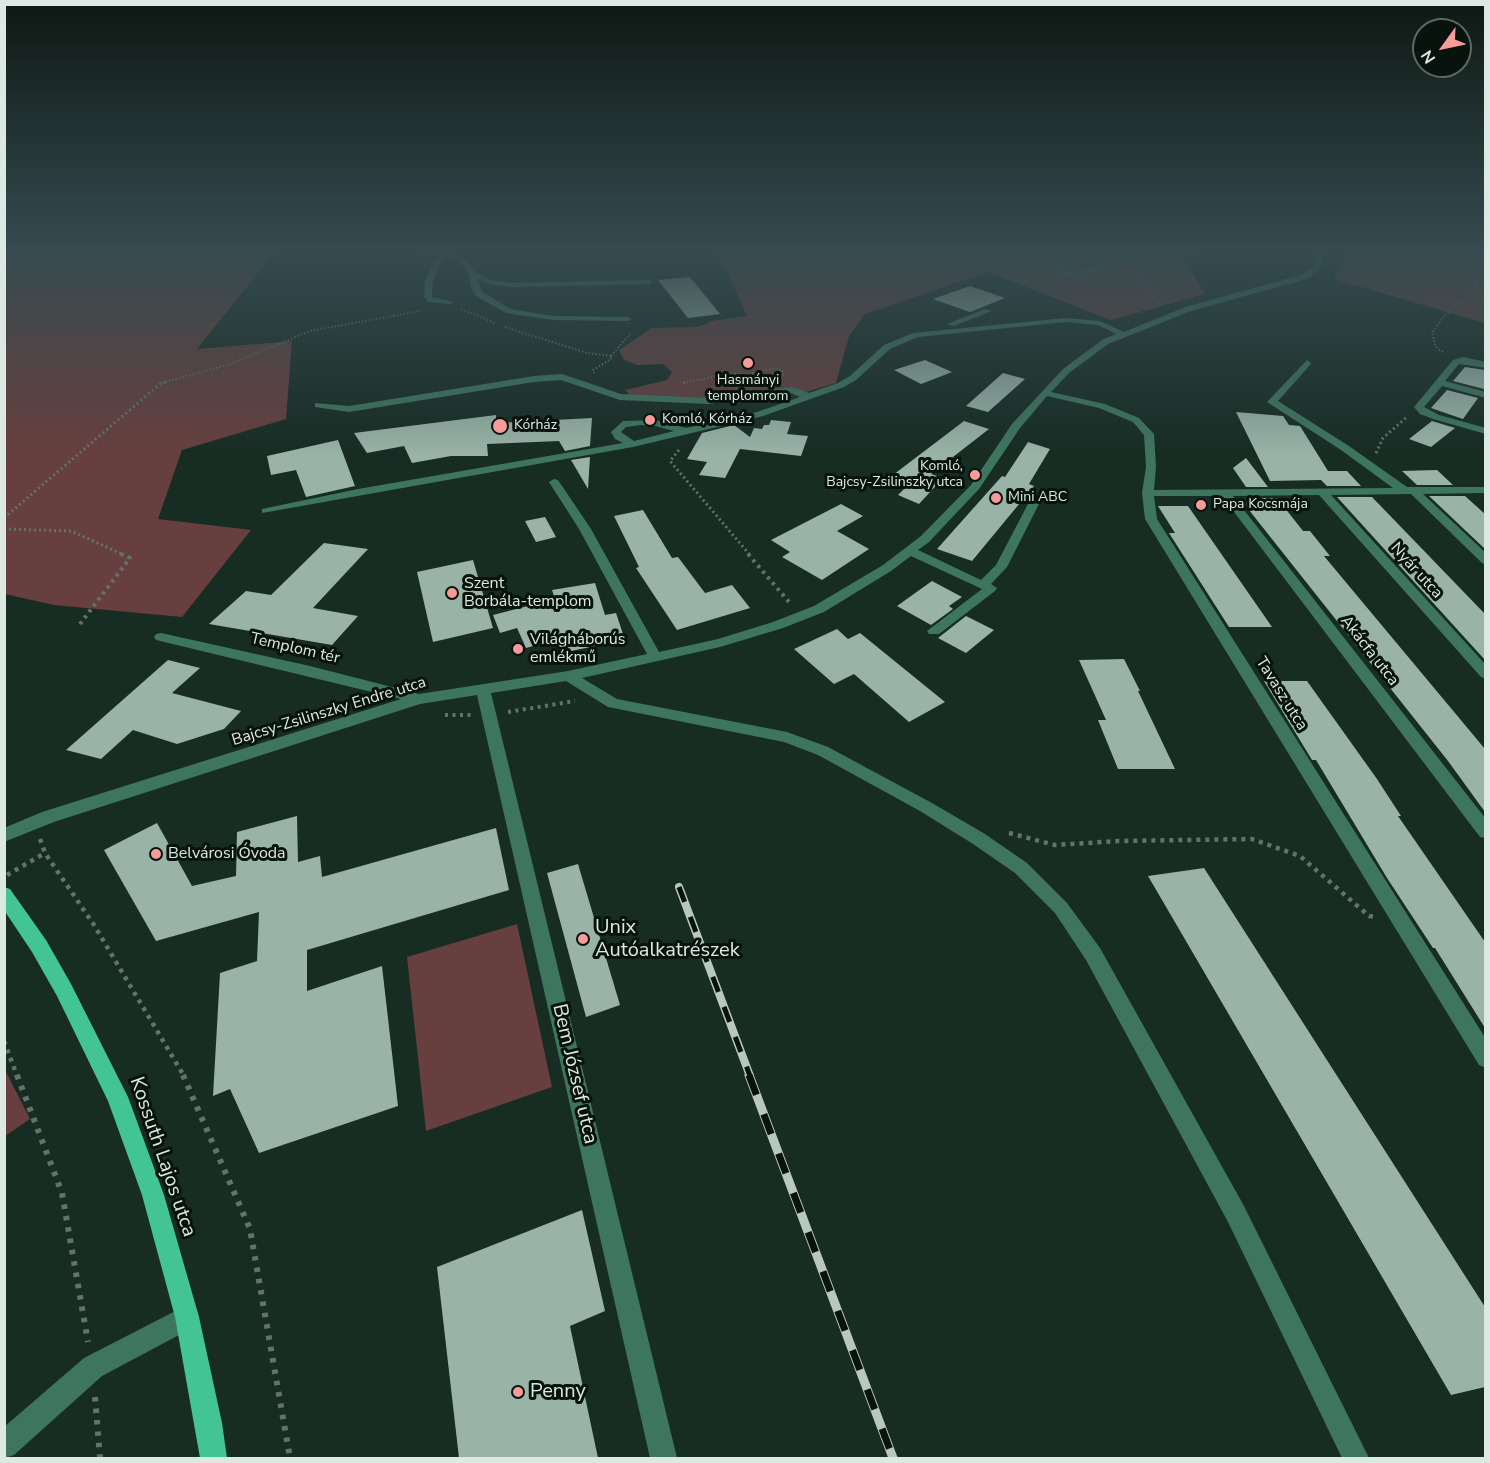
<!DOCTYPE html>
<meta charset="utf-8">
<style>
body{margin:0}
#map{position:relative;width:1490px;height:1463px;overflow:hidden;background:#172c23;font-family:"Nunito Sans",sans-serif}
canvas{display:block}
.frame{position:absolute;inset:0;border:6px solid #dce9e3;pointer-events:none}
.north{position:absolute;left:1412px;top:18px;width:60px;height:60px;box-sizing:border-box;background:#09130e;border:2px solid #5d6963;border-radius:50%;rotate:237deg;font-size:16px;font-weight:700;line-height:24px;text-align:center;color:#dce9e3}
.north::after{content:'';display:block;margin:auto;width:21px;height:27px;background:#f59b9a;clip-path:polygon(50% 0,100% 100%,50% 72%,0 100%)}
</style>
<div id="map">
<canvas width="1490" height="1463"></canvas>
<div class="frame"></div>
<div class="north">N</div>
</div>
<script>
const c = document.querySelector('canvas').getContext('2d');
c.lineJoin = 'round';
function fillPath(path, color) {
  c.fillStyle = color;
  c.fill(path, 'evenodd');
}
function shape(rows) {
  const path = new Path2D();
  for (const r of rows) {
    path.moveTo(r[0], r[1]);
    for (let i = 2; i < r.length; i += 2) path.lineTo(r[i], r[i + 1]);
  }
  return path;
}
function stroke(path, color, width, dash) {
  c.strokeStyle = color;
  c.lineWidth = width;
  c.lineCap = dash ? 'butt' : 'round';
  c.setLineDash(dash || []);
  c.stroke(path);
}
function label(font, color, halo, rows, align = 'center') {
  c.font = font + ' "Nunito Sans",sans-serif';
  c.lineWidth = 6;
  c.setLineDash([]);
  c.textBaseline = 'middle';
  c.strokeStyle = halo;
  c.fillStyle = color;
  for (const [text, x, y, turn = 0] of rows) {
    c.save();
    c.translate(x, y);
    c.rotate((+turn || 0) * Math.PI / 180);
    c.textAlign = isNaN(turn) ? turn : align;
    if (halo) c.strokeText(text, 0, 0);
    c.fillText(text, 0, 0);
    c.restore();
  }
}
const green = shape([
 [5,252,275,252,197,349,292,341,286,419,182,450,158,519,251,530,182,617,54,605,5,594],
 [714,252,1195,252,1184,258,1205,294,1111,320,988,272,865,314,849,336,836,383,803,393,796,390,714,400,630,395,625,390,667,380,672,372,663,364,637,365,624,360,619,350,652,328,698,327,712,321,747,316,727,271],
 [1347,252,1485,252,1485,323,1334,279],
 [517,924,552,1087,426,1131,407,957],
 [4,1068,30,1119,5,1136,4,1136]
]);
const building = shape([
 [690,277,720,314,688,318,658,280],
 [970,286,1005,298,970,312,933,299],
 [925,360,952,372,921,384,894,370],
 [1465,367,1485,370,1484,389,1453,381],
 [1003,373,1025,379,988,412,966,406],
 [1447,390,1478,398,1463,419,1431,408],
 [1236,412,1283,416,1289,425,1300,426,1328,471,1347,471,1361,486,1327,486,1321,480,1270,481],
 [496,415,496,423,592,418,590,446,565,451,559,441,487,444,488,456,451,456,412,463,404,446,367,453,354,433],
 [771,420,791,422,787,434,808,436,801,456,740,449,725,478,699,475,707,462,687,459,702,433,734,425,750,437,754,428,762,429,764,425,769,425],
 [964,421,989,429,931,474,943,478,919,504,898,495,908,485,889,478],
 [1432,421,1455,428,1431,447,1409,439],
 [338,440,355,486,306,497,296,470,271,475,267,456],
 [1028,442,1050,449,1029,484,1034,486,972,561,937,549,1002,476,1005,477],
 [590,457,588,489,571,460],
 [1246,458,1268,487,1246,487,1233,468],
 [1437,470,1453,485,1417,485,1402,471],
 [1429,496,1465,496,1485,514,1485,549],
 [1337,497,1372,497,1485,614,1485,660],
 [1254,498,1277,498,1303,531,1310,531,1330,556,1324,556,1485,749,1485,812,1448,761,1245,505,1245,502,1257,502],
 [841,504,863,516,837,531,869,549,822,580,782,557,790,552,771,540],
 [1158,506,1188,506,1272,627,1229,627,1169,533,1175,533],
 [643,510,672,558,678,557,705,593,732,585,750,608,677,630,636,568,639,567,614,516],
 [545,517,556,537,536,542,525,521],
 [324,543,368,549,313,608,358,616,332,645,209,624,246,591,271,595],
 [473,560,493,628,433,642,417,572],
 [932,581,962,597,949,606,953,609,931,625,897,606],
 [595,583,605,615,616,613,625,640,566,652,563,638,526,648,517,628,500,633,493,615,555,599,552,590],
 [966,616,994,630,966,653,938,638],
 [837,629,848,639,860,633,945,702,909,722,854,674,834,684,794,649],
 [1124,659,1140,691,1138,691,1175,769,1118,769,1098,720,1106,720,1079,660],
 [168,660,200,668,172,693,241,711,224,729,177,744,133,730,101,759,66,750],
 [1264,681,1307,681,1377,779,1401,816,1398,816,1485,942,1485,1028,1435,948,1433,948,1387,878,1316,760,1312,760],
 [297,816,298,862,320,856,322,877,496,828,509,890,307,950,307,991,382,966,398,1106,259,1153,230,1089,213,1096,220,973,257,961,259,912,156,941,104,850,157,823,192,886,236,876,237,832],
 [578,864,620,1005,586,1017,547,873],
 [1204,868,1485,1307,1485,1387,1451,1395,1148,876],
 [582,1210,605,1311,570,1326,598,1458,459,1458,437,1267]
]);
const pathFar4 = shape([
 [418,252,426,252],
 [1133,269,1161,306],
 [461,309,495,323],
 [505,327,587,353,611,356,611,359,593,370,594,373],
 [1443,352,1436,347,1432,333,1444,316,1478,286,1470,269,1456,252],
 [611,356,630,334],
 [162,383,230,364,310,331,420,311],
 [683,383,726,374,749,374,775,368,782,370,784,377]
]);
const pathFar3 = shape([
 [683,383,688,382],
 [679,450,670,461,750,555],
 [1376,453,1383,438,1408,416],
 [4,518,160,384,167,382],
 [4,529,71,531,124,555]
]);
const pathFar2 = shape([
 [748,554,789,602],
 [80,624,130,558,121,554],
 [508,712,575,701],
 [445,715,471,715]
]);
const pathFar1 = shape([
 [1009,833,1055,845,1119,841,1252,839,1300,856,1369,916,1376,917],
 [40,839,45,853,94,925,184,1076],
 [7,875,45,853],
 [4,1041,17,1076]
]);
const path = shape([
 [17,1075,62,1193,88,1342],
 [183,1075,250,1229,290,1458],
 [95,1397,100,1458]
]);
const minor = shape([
 [442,252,452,252,466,259,476,272,490,280,513,283,649,280,653,282,649,284,513,287,488,284,478,279,482,292,511,309,553,316,628,317,632,319,628,321,553,320,506,313,476,296,471,288,469,274,460,263,447,254,441,261,433,281,432,297,454,302,450,304,428,302,424,297,425,281,434,260,442,252],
 [1071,252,1078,252,1075,260,1064,268,1064,271,1072,274,1139,252,1149,252,1072,278,1056,272,1057,265,1069,257,1071,252],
 [1317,252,1324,252,1321,267,1307,279,1191,311,1108,344,1069,373,1051,392,1105,404,1139,418,1154,434,1156,467,1154,490,1393,488,1341,450,1267,402,1307,360,1311,363,1310,365,1278,401,1349,446,1407,487,1486,487,1486,493,1423,494,1486,553,1486,564,1482,563,1411,494,1331,495,1486,665,1486,679,1481,677,1319,495,1233,496,1486,819,1486,838,1480,837,1222,496,1154,496,1157,519,1486,1039,1486,1068,1479,1065,1145,519,1142,493,1146,467,1144,435,1133,422,1099,408,1047,396,1020,428,979,489,929,542,918,550,981,580,996,565,1029,502,1033,501,1039,504,1007,567,991,584,997,588,995,591,939,634,929,634,927,631,982,589,911,556,891,571,824,612,783,628,720,647,582,678,617,699,787,732,828,747,932,803,985,834,1027,863,1067,903,1100,948,1244,1206,1369,1458,1342,1458,1228,1222,1086,960,1055,913,1015,873,973,844,920,811,818,755,784,742,608,707,566,681,491,693,677,1458,650,1458,477,695,420,704,54,822,4,842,4,828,42,812,401,699,156,640,154,637,156,634,161,633,310,666,419,694,568,671,647,654,579,529,549,482,554,479,558,480,591,529,659,652,718,639,773,622,814,606,883,565,921,536,971,485,1012,424,1063,369,1102,340,1116,334,1098,325,1066,322,918,337,890,349,856,380,844,387,763,416,633,447,262,513,262,509,358,489,623,443,615,439,611,432,623,421,655,420,686,428,757,412,800,397,791,393,708,404,620,400,561,380,534,382,349,412,315,407,315,403,349,406,534,376,562,374,621,394,708,398,792,387,809,393,838,383,850,376,884,345,913,333,1066,318,1100,321,1124,332,1185,307,1301,275,1314,266,1317,252],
 [641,425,655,426,674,431,634,441,621,432,626,427,641,425],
 [985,309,992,311,954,326,947,324,985,309],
 [1463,357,1486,362,1486,368,1459,364,1445,381,1486,392,1486,398,1442,386,1424,407,1439,415,1486,428,1486,434,1433,419,1420,414,1414,407,1453,360,1463,357],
 [187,1305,196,1308,199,1317,196,1326,102,1376,14,1455,4,1458,4,1427,84,1358,187,1305]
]);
const major = shape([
 [4,887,10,889,46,940,71,984,128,1097,164,1195,199,1317,222,1423,227,1458,200,1458,175,1317,142,1195,108,1101,57,996,32,952,4,910,4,887]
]);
const railFar1 = shape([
 [679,887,750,1076]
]);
const rail = shape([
 [749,1075,893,1458]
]);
const markers = [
 [748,363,6,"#f59b9a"],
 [650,420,6,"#f59b9a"],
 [500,426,8,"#f59b9a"],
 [975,475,6,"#f59b9a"],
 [996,498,6,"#f59b9a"],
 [1201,505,6,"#f59b9a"],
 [452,593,6,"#f59b9a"],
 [518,649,6,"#f59b9a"],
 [156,854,6,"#f59b9a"],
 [583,939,6,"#f59b9a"],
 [518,1392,6,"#f59b9a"]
];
const farPoinames = [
 ["Hasmányi",748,381,"center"],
 ["templomrom",748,397,"center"],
 ["Komló, Kórház",662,420],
 ["Kórház",514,426],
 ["Komló,",963,467,"right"],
 ["Bajcsy-Zsilinszky utca",963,483,"right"],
 ["Mini ABC",1008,498],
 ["Papa Kocsmája",1213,505]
];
const streetNames = [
 ["Nyár utca",1416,571,48],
 ["Templom tér",295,649,13],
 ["Akácfa utca",1369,651,52],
 ["Tavasz utca",1281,694,58],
 ["Bajcsy-Zsilinszky Endre utca",329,712,-17]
];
const poiNames = [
 ["Szent",464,584],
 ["Borbála-templom",464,602],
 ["Világháborús",530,640],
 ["emlékmű",530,658],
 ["Belvárosi Óvoda",168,854]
];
const nearPoinames = [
 ["Unix",595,928],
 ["Autóalkatrészek",595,951],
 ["Penny",530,1392]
];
const nearStreetnames = [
 ["Bem József utca",574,1074,77],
 ["Kossuth Lajos utca",162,1157,71]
];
fillPath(green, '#673f3e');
fillPath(building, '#99b3a7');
stroke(pathFar4, '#62736c', 2, [1.5, 2]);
stroke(pathFar3, '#62736c', 3, [2, 3]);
stroke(pathFar2, '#62736c', 4, [3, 4.5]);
stroke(pathFar1, '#62736c', 4.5, [4, 5]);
stroke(path, '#62736c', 6, [4.5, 7]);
fillPath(minor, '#3e755f');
fillPath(major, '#43c496');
stroke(railFar1, '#b8c7c0', 8);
stroke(rail, '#b8c7c0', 9);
stroke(railFar1, '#09130e', 5, [16]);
stroke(rail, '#09130e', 7, [21]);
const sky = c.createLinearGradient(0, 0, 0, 456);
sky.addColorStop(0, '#0d1813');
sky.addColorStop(0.55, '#364b50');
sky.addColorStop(1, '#364b5000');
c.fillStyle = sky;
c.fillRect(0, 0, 1490, 456);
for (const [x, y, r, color] of markers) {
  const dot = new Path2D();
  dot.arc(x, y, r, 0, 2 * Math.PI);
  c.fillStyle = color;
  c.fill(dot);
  stroke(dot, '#09130e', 2);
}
label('14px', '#dce9e3', '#09130e', farPoinames, 'left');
label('16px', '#dce9e3', '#09130e', streetNames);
label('16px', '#dce9e3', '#09130e', poiNames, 'left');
label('20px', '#dce9e3', '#09130e', nearPoinames, 'left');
label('20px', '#dce9e3', '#09130e', nearStreetnames);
</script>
